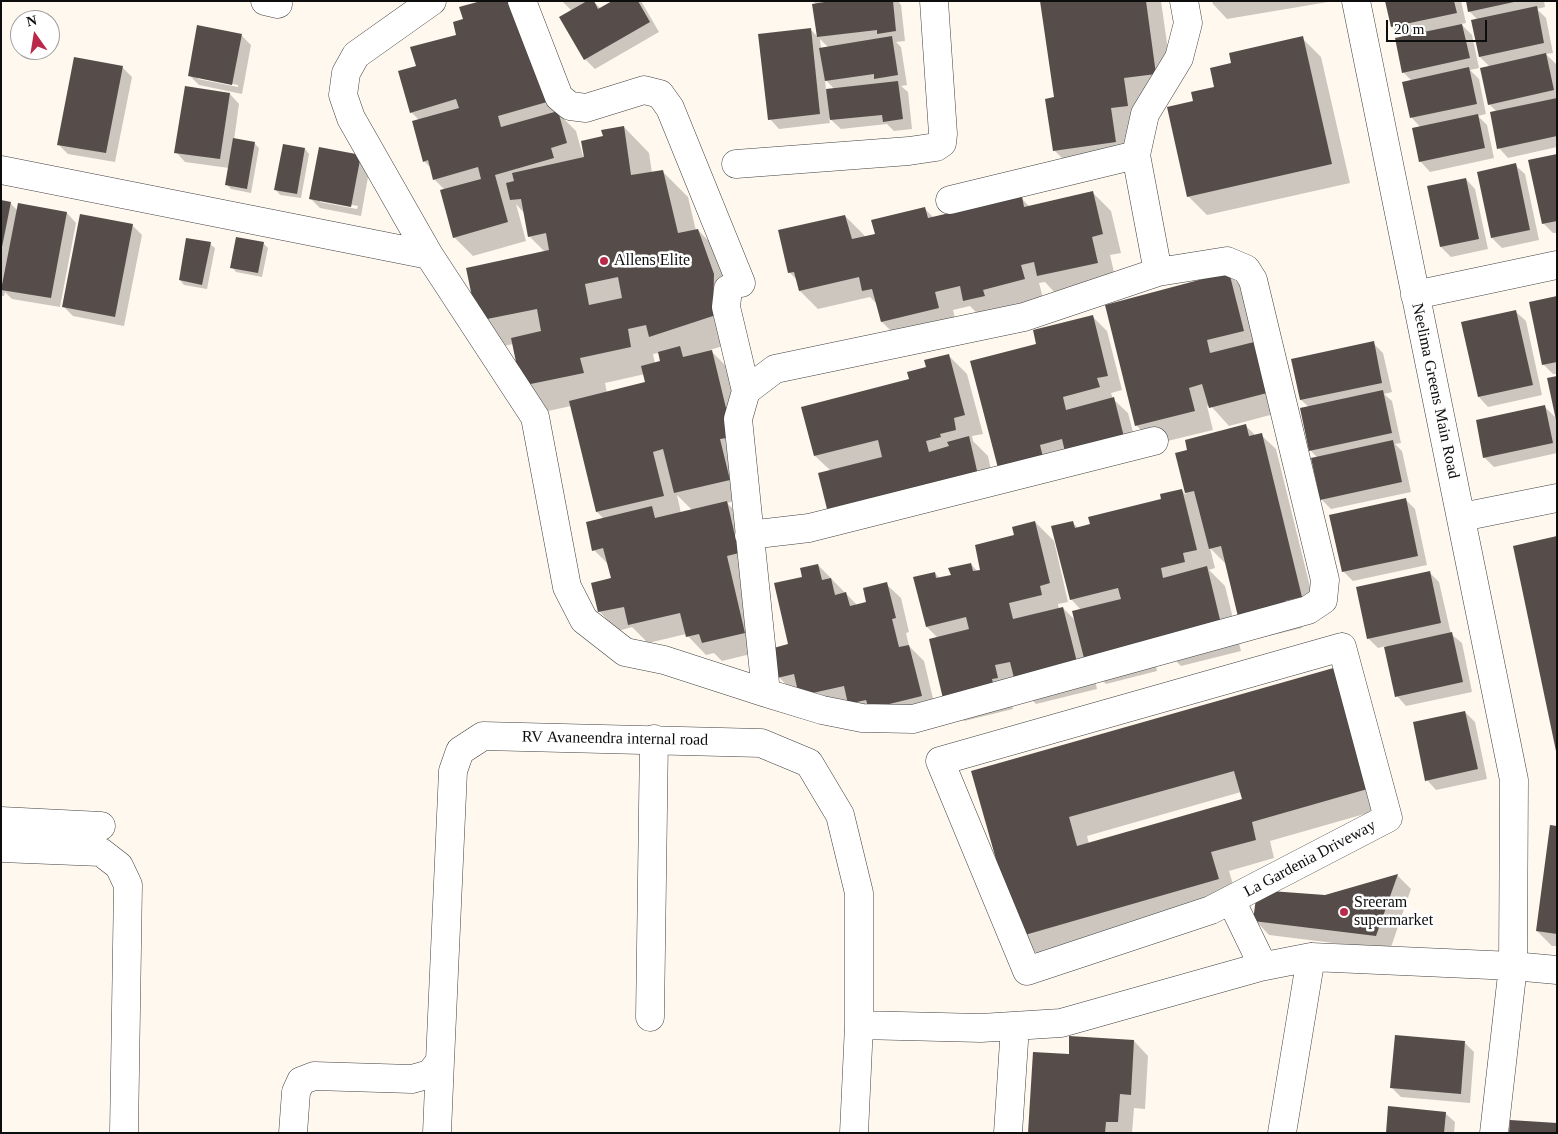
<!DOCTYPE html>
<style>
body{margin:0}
#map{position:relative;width:1558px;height:1134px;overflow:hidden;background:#fff8ee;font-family:Georgia,serif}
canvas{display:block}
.frame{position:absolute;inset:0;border:2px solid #0d0d0d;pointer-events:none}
.north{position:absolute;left:10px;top:10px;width:50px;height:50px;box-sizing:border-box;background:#fff;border:1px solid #9e9e9e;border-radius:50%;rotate:347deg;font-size:14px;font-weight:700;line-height:20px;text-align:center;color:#0d0d0d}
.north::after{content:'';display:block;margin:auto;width:18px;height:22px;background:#ba2949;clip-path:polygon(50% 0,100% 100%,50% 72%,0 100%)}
.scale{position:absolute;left:1386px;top:20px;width:101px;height:22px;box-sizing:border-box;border:2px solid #0d0d0d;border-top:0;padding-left:6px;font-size:15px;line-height:18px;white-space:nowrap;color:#0d0d0d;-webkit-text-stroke:4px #fff;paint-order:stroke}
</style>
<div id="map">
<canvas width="1558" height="1134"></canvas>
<div class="frame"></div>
<div class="north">N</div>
<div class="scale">20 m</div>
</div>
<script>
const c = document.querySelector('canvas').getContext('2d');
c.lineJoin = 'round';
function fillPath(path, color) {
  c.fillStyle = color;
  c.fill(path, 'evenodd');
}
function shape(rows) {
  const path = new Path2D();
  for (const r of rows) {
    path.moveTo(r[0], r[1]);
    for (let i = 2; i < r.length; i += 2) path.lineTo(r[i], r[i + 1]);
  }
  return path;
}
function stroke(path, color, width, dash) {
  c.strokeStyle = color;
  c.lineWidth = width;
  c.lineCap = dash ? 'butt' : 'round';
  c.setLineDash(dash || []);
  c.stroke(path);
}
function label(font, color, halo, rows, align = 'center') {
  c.font = font + ' Georgia,serif';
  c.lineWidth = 5;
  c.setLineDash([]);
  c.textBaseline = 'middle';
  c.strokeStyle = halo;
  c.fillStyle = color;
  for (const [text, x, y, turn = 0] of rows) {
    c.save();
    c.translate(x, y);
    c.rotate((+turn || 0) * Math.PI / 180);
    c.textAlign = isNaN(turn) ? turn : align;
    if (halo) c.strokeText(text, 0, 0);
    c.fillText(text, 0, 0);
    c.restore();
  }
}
const shadow = shape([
 [562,1,593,1,601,9,615,1,641,1,659,32,595,69,585,59,572,11],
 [813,1,898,1,901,5,905,41,896,42,901,47,907,85,901,86,908,92,912,129,894,131,887,124,841,129,829,118,830,123,779,129,770,119,810,29,818,37,814,5,816,4],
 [820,39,829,48,821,49],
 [825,79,835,90,826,91],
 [1042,1,1161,1,1174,92,1142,97,1134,160,1073,169,1054,150,1056,98],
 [1212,1,1328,1,1328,2,1227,19,1213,4],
 [1387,1,1461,1,1466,23,1461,24,1472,35,1479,68,1470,70,1479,79,1486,114,1478,116,1487,125,1494,158,1430,172,1421,162,1414,129,1421,128,1412,118,1404,83,1412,81,1403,72,1403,38,1392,27],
 [1467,1,1544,1,1545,7,1537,9,1546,18,1553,53,1546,54,1556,64,1557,68,1557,147,1508,158,1499,148,1497,112,1489,104,1490,67,1480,57,1478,20,1469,11],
 [534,12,564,119,576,131,583,156,604,137,624,127,649,153,652,173,663,172,688,197,696,231,698,230,723,256,738,341,710,350,730,370,748,498,727,503,745,521,763,651,722,661,714,653,706,655,686,634,648,643,632,627,618,631,600,612,592,583,612,579,609,565,594,550,604,519,597,512,571,406,548,411,522,385,513,344,504,346,478,321,545,252,529,236,525,214,516,204,526,241,473,256,454,237,445,190,434,179,431,168,424,161,419,120,411,112,417,67],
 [659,353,661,362,655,364,653,354],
 [645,374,647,383,607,393,605,383],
 [677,495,693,511,681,513],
 [241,35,251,45,242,94,199,85,189,75],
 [198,77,238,85,238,87,198,79],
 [1302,38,1321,57,1350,183,1207,215,1188,196,1216,88,1233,64],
 [122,67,132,77,115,162,68,154,58,144],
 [230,94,239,104,234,140,255,144,259,148,251,193,231,189,226,184,229,168,185,162,176,152],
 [305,149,309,154,301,198,280,195,276,190],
 [1557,155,1557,233,1553,233,1544,224],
 [360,157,370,166,361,216,320,208,310,198],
 [320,199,358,206,357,209,320,202],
 [1515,165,1525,174,1539,240,1502,248,1492,238,1478,173],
 [1466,179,1475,189,1488,249,1451,257,1441,247],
 [1092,192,1111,211,1121,253,1110,255,1116,281,1057,295,1045,282,1039,283,1043,298,1001,308,983,319,970,306,953,310,957,327,901,341,882,322,878,305,870,297,818,309,800,291,797,280,789,272,845,216,864,235,865,238,876,235,925,209,934,218,1021,198,1030,207],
 [1,201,10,203,18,211,67,213,76,223,60,307,12,299,5,292,4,296,1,296],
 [132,225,142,235,124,326,73,316,63,306],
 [263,243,268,248,262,277,236,272,232,267],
 [210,244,215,248,207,289,184,285,180,280],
 [1229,274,1247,293,1285,411,1229,426,1210,405,1207,406,1213,430,1155,444,1137,426,1106,306],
 [1557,297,1557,374,1553,374,1544,365],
 [1516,312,1526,321,1542,395,1488,407,1479,397],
 [1092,316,1107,331,1122,390,1111,393,1113,399,1128,413,1139,455,1013,482,1038,345],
 [1373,343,1383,353,1392,392,1384,394,1392,401,1401,443,1395,444,1402,451,1411,492,1331,509,1321,499,1318,458,1311,451,1309,407,1301,400,1293,360],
 [948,355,967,374,983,434,972,436,973,441,988,456,996,494,831,471,815,456,910,380],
 [1545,407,1557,419,1557,453,1494,467,1484,457],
 [1246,426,1256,436,1261,435,1276,449,1316,611,1299,615,1302,628,1256,639,1242,625,1226,563,1225,563,1210,548,1215,568,1209,570,1225,586,1241,651,1181,666,1172,657,1155,661,1157,671,1106,684,1093,671,1097,689,1036,704,1017,685,1010,698,1013,709,964,721,945,702,938,638,927,627,935,573,940,579,952,576,971,564,978,572,982,571,1016,536,1035,522,1054,541,1068,602,1058,604,1059,609,1063,608,1076,621,1081,610,1071,599,1072,522,1079,529,1163,500,1181,490,1186,495,1176,454,1189,451],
 [1405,499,1415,509,1427,565,1353,581,1343,571],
 [818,565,857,605,867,603,886,584,901,598,909,632,906,633,909,646,924,661,936,711,884,723,793,692,779,677,790,645,804,578],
 [1429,572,1439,582,1451,634,1462,643,1472,692,1406,706,1397,696,1386,646,1378,648,1368,638],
 [1336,668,1389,807,1270,841,1274,858,1229,871,1237,898,1038,955,1019,936,972,772],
 [1241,792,1243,800,1089,844,1087,836],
 [1465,712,1475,722,1487,779,1436,790,1427,780],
 [1557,827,1557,946,1552,946,1537,931],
 [1397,875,1411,889,1390,950,1269,935,1255,920],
 [1134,1041,1148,1056,1145,1109,1134,1108,1132,1133,1029,1133,1070,1056],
 [1464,1042,1474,1052,1470,1103,1401,1097,1392,1088],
 [1445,1113,1455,1122,1454,1133,1387,1133]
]);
const building = shape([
 [481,1,519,1,547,102,498,116,501,127,558,111,567,143,551,148,554,158,495,175,508,222,453,238,440,190,481,179,478,167,433,180,428,160,423,162,412,121,459,108,456,99,410,113,398,71,416,66,410,47,456,35,453,22,463,19,459,7],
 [587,1,594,1,598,9,612,1,638,1,650,22,584,60,559,17],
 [831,1,893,1,896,31,877,34,877,30,817,37,812,4],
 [1040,1,1146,1,1156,74,1124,78,1128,106,1111,108,1116,142,1053,151,1045,99,1054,97],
 [1385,1,1454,1,1457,13,1391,27],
 [1466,1,1514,1,1514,2,1468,12],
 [1537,6,1544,43,1479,57,1471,20],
 [1462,24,1470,58,1402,73,1395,38],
 [197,25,242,34,232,85,188,76],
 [811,28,820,114,768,120,758,34],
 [892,36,898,75,874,79,874,74,825,81,819,48],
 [1303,36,1332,164,1187,197,1167,107,1193,101,1191,92,1214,87,1210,68,1231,63,1229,53],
 [1546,53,1554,90,1488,105,1480,68],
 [74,57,123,66,106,153,57,145],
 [1469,67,1477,104,1410,118,1402,82],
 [898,81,903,119,883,122,882,115,830,120,826,89],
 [185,86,230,93,220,159,174,153],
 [1557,98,1557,136,1497,149,1490,112],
 [1478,114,1485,148,1419,162,1412,128],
 [624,126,631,175,663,170,678,233,698,229,714,274,713,316,649,337,646,325,628,329,631,347,580,358,584,373,521,386,511,338,541,331,537,309,477,321,466,268,549,250,546,233,528,237,521,199,510,200,506,183,514,181,512,173,584,157,581,141,603,136,601,130],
 [618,277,622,298,589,305,585,284],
 [233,138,255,142,247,189,225,185],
 [283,144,305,148,297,194,274,190],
 [319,147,361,155,351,207,309,199],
 [1557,154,1557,221,1542,224,1528,160],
 [1516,163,1530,230,1491,238,1477,172],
 [1466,178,1479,239,1440,247,1427,186],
 [1093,191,1103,234,1092,237,1098,263,1037,276,1034,262,1021,265,1025,279,983,290,985,296,963,301,960,286,935,292,939,308,881,322,872,289,862,291,859,277,799,291,794,272,788,273,778,230,845,215,852,239,875,234,871,220,925,207,928,218,1022,196,1024,207],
 [1,200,11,202,2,247,1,247],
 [18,203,67,212,51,298,1,290],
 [80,214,133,224,115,317,62,307],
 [236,237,264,242,258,273,230,268],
 [186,238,211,242,202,285,179,280],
 [1229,272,1244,331,1207,340,1210,353,1254,342,1267,393,1209,408,1202,384,1189,388,1195,411,1135,426,1105,305],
 [1557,296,1557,362,1542,365,1529,302],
 [1516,310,1533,385,1478,397,1461,322],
 [1093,315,1108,376,1097,378,1100,387,1063,397,1066,410,1114,397,1125,441,1066,456,1062,439,1040,445,1043,457,998,468,970,361,1036,344,1033,330],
 [1374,341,1382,383,1300,400,1291,359],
 [680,346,683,357,712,350,733,437,720,439,730,480,674,493,663,449,653,452,664,496,596,512,569,401,645,382,641,366,660,361,658,352],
 [949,354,965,415,954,418,956,430,940,434,941,437,926,441,929,452,949,446,947,442,969,436,978,475,828,513,818,473,882,457,878,440,814,456,801,407,909,379,907,372,926,367,924,360],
 [1557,376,1557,419,1556,420,1547,378],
 [1383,390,1392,433,1309,451,1300,408],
 [1545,405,1553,443,1483,458,1476,420],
 [1246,424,1249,436,1262,433,1302,597,1285,601,1288,613,1240,625,1221,546,1209,549,1194,491,1185,493,1175,453,1187,450,1185,440],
 [1393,440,1402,482,1320,500,1311,458],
 [1182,489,1197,550,1183,553,1185,562,1161,568,1163,578,1207,566,1223,632,1158,637,1137,643,1139,653,1086,666,1072,611,1121,599,1118,588,1070,600,1051,526,1073,521,1075,528,1090,524,1088,517,1161,499,1160,494],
 [1406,498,1418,556,1342,572,1329,515],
 [727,501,739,553,727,556,745,633,702,643,699,634,686,637,680,613,628,625,624,607,598,612,591,583,611,578,603,548,592,551,586,522,652,506,655,518],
 [1035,521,1050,583,1040,586,1042,595,1009,603,1013,619,1063,607,1079,670,1016,686,1010,662,995,665,998,678,992,679,995,691,944,703,929,639,969,629,966,617,926,627,913,577,935,572,936,578,951,575,948,568,971,563,973,571,980,570,975,545,1014,535,1012,527],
 [1557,536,1557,751,1556,751,1513,546],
 [818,564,822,580,831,578,835,595,846,592,850,606,866,602,863,588,887,582,896,618,892,619,899,647,909,645,922,696,869,709,866,700,848,704,844,686,799,696,794,674,777,678,770,649,788,644,774,583,802,577,800,568],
 [1430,571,1441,623,1367,639,1356,587],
 [1452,632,1463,682,1395,697,1384,647],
 [1337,667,1371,788,1252,822,1256,840,1211,852,1219,879,1018,937,971,771],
 [1234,771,1242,799,1077,846,1069,817],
 [1465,711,1478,769,1425,781,1413,722],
 [1550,825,1557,826,1557,934,1536,931],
 [1398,874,1376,936,1253,921,1257,890,1325,895],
 [1395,1035,1465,1041,1461,1094,1390,1088],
 [1069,1036,1134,1040,1131,1095,1120,1094,1118,1122,1106,1122,1105,1133,1028,1133,1033,1052,1069,1054],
 [1388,1106,1446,1112,1444,1133,1386,1133],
 [1510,1120,1557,1123,1557,1133,1509,1133]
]);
const minor = shape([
 [265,1,278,4],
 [432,1,356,55,346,73,343,95,351,118,429,255,535,417,567,587,584,620,625,652,664,660,766,693,822,710,862,718,913,719,1308,610,1323,600,1325,580,1253,280,1246,269,1227,261,1158,272,1024,317,775,369,746,391,738,419,766,693],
 [522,1,559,97,570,106,586,108,644,90,660,94,670,108,741,283],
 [1356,1,1514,780,1513,966,1494,1133],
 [736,164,909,151,936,147,942,143,943,134,934,1],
 [1,170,429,255],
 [950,200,1136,155],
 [1158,272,1136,155,1145,114,1179,58,1188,23,1184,1],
 [728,289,726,307,746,391],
 [1415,295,1557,265],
 [1462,517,1557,498],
 [749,535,809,528,1154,441],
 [1342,647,1388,818,1211,910,1027,971,940,761,1342,647],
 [1,821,101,826],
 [1,848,101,852,119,866,128,885,124,1133],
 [1231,900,1263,966],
 [650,1017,654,739],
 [859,1025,981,1028,1061,1023,1260,967,1311,957,1513,966,1557,970],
 [293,1133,296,1092,301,1081,314,1076,412,1079,430,1074,440,1061,453,771,460,751,483,736,761,743,809,763,840,815,859,893,859,1025,854,1133],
 [437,1133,440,1061],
 [1008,1133,1015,1026],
 [1282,1133,1311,957]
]);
const markers = [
 [604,261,5,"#ba2949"],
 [1344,912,5,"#ba2949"]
];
const poiNames = [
 ["Allens Elite",614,261],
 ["Sreeram",1354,903],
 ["supermarket",1354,921]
];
const streetNames = [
 ["Neelima Greens Main Road",1435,391,78],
 ["RV Avaneendra internal road",615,739,1],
 ["La Gardenia Driveway",1310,859,-28]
];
fillPath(shadow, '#0003');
fillPath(building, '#564d4a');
stroke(minor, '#404040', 29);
stroke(minor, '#fff', 28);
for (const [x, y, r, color] of markers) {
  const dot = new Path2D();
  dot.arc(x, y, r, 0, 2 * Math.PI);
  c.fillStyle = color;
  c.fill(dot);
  stroke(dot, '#fff', 2);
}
label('16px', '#0d0d0d', '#fff', poiNames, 'left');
label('16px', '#0d0d0d', '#fff', streetNames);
</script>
